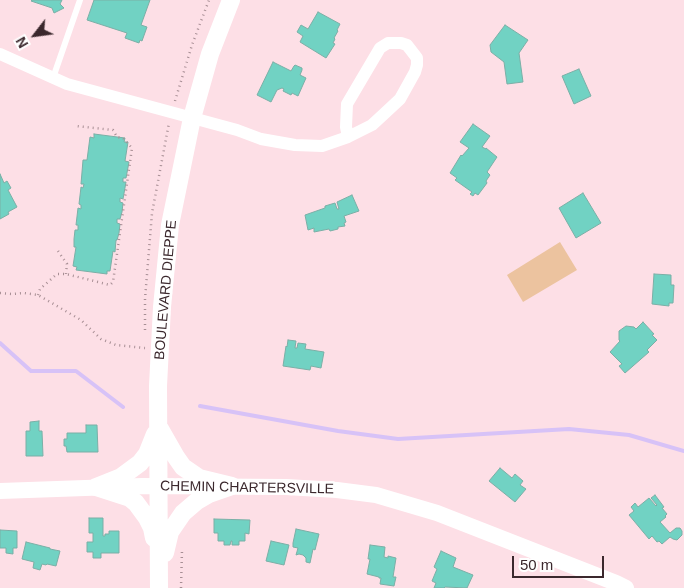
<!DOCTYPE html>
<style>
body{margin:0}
#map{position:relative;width:684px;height:588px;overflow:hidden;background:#fddfe6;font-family:Arial,sans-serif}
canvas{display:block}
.north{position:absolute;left:10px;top:10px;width:50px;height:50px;-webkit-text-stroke:4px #fff;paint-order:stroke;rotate:240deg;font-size:14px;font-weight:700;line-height:20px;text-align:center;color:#3b282d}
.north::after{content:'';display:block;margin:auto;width:18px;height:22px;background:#3b282d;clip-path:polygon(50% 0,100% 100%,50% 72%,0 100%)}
.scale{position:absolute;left:512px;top:556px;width:92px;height:22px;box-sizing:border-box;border:2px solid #3b282d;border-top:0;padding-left:6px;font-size:15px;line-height:18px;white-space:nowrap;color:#3b282d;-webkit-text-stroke:4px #fff;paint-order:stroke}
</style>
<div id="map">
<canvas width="684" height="588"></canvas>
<div class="north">N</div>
<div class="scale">50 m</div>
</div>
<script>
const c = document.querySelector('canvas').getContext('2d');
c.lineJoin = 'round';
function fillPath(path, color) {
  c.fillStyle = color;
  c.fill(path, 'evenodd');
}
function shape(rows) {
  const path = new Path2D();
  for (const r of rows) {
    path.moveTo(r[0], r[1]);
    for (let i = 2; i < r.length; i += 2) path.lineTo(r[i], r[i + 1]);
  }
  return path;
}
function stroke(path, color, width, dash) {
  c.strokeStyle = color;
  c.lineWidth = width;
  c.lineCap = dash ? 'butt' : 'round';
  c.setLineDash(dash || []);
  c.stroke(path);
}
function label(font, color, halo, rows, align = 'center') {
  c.font = font + ' Arial,sans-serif';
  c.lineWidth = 5;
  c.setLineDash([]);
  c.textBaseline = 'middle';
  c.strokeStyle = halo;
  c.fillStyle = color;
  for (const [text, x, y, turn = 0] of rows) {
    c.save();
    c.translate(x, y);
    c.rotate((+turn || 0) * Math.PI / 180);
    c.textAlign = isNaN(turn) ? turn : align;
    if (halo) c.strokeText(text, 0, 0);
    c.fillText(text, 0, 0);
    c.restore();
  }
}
const green = shape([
 [560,242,577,270,523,302,507,275]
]);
const stream = shape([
 [0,343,31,371,76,371,123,407],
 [200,406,338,431,398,439,569,429,629,435,684,451]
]);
const building = shape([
 [32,0,62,0,60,4,64,8,54,13,52,8,31,1,32,0],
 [94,0,150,0,141,25,147,27,142,41,140,40,139,43,125,38,127,33,87,20,94,0],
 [318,12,340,24,337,30,338,31,334,38,335,39,333,43,335,44,326,58,300,42,303,36,297,32,301,25,308,29,318,12],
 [505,25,528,40,519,53,523,82,507,84,504,62,491,52,490,45,505,25],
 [273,62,291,71,294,66,295,65,302,68,302,70,300,75,306,78,298,96,292,93,291,95,283,91,284,89,282,88,277,90,271,102,257,95,273,62],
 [579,69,591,96,574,104,562,76,579,69],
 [473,124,490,136,482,147,486,149,486,148,497,157,487,172,490,175,486,181,487,183,478,195,475,193,473,196,470,194,472,192,455,180,457,178,450,173,461,155,462,156,469,148,460,142,473,124],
 [94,134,125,138,124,142,128,142,125,161,129,162,126,178,123,178,123,182,126,182,123,199,120,198,120,202,123,203,122,212,120,219,117,219,117,223,120,224,119,233,117,240,116,240,115,252,113,251,110,271,107,271,107,274,76,270,77,267,73,266,76,247,74,247,74,239,75,230,78,230,78,225,76,225,78,208,81,209,81,205,79,204,81,187,83,188,84,184,81,184,83,160,87,160,90,137,94,138,94,134],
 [0,174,4,183,7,181,11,188,8,190,17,207,8,212,9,214,0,219,0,174],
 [583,193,601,223,576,238,559,208,583,193],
 [352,195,359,211,344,216,346,222,344,223,345,226,338,227,338,229,330,231,329,229,314,232,314,228,308,230,305,215,325,208,325,206,335,203,337,209,339,209,337,202,352,195],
 [654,274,671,275,671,285,674,285,673,303,669,303,669,306,652,304,654,274],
 [643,322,654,334,652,335,657,340,647,350,649,352,625,373,619,366,622,364,610,352,620,341,619,340,619,331,626,326,634,327,636,329,643,322],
 [288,340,296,341,295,348,297,348,298,343,306,344,305,349,324,352,321,368,311,366,310,370,283,366,286,346,287,347,288,340],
 [39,421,39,431,42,431,43,456,26,456,26,431,30,431,30,422,39,421],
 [86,425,97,425,98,452,67,452,66,446,64,446,64,439,67,439,67,433,86,433,86,425],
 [500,468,512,478,515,474,523,481,520,485,526,489,515,502,489,481,500,468],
 [655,495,664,507,662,508,667,514,665,516,666,517,660,522,670,533,676,528,680,528,682,531,682,535,677,540,673,539,670,537,662,544,659,541,657,542,652,536,649,539,629,515,634,511,631,507,635,503,638,507,649,498,656,506,657,505,651,498,655,495],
 [89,518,103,518,103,536,105,536,105,534,109,534,109,531,119,531,119,553,101,553,101,558,93,558,93,552,87,552,87,542,93,542,93,533,89,533,89,518],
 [214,519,250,520,249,534,245,533,245,541,239,541,239,545,232,545,232,541,231,541,230,545,224,545,224,541,218,541,218,533,214,533,214,519],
 [296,529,319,534,315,550,313,549,310,563,306,562,306,558,303,555,299,554,296,555,298,548,293,547,293,543,296,529],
 [0,530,17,531,17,548,13,548,13,554,6,553,6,548,0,548,0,530],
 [271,541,289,545,284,565,266,561,271,541],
 [26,542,50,548,50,549,60,551,56,566,47,564,46,565,42,564,40,570,33,568,34,562,22,559,26,542],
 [370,545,385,547,384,557,388,558,388,556,396,558,393,577,396,577,394,586,380,584,381,578,379,578,379,577,367,574,370,559,368,559,370,545],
 [441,551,456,558,453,567,473,575,467,588,445,587,444,588,434,588,436,583,432,581,437,569,434,567,441,551]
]);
const path = shape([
 [175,101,192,45,209,0],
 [58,251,67,264,66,274],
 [0,293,12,294,24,293,38,295,81,320,101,339,116,345,145,348],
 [38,295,40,289,57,274,66,274,110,285,113,282,132,148,123,138,117,137,113,130,76,126],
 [145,330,145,299,152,213,169,123],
 [181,588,182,550]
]);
const service = shape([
 [53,78,80,0]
]);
const minor = shape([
 [0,54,67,84,237,130,261,139,295,145,322,146,348,137,372,125,385,113,400,99,415,72,417,65,417,58,407,45,401,43,388,43,380,48,347,104,346,127,348,137]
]);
const tertiary = shape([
 [0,491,142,486,286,487,337,490,376,495,437,513,616,583,626,588]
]);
const secondary = shape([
 [160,429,176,457,183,467,199,478,232,486],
 [96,487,130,498,136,503,147,518,152,528,154,538],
 [96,487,121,477,140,463,147,454,155,434],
 [165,553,170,532,183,513,197,501,209,494,232,486],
 [159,588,158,386,162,307,170,225,192,118,210,54,231,0]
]);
const streetNames = [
 ["BOULEVARD DIEPPE",166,290,-85],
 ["CHEMIN CHARTERSVILLE",247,488,1]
];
fillPath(green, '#ecc39f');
stroke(stream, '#d7c2f7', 4);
fillPath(building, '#71d2c3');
stroke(building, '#7bafa6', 1);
stroke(path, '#a78e94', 2.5, [1, 4]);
stroke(service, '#fff', 6);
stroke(minor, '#fff', 12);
stroke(tertiary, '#fff', 16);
stroke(secondary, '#fff', 18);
label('14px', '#3b282d', '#fff', streetNames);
</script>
